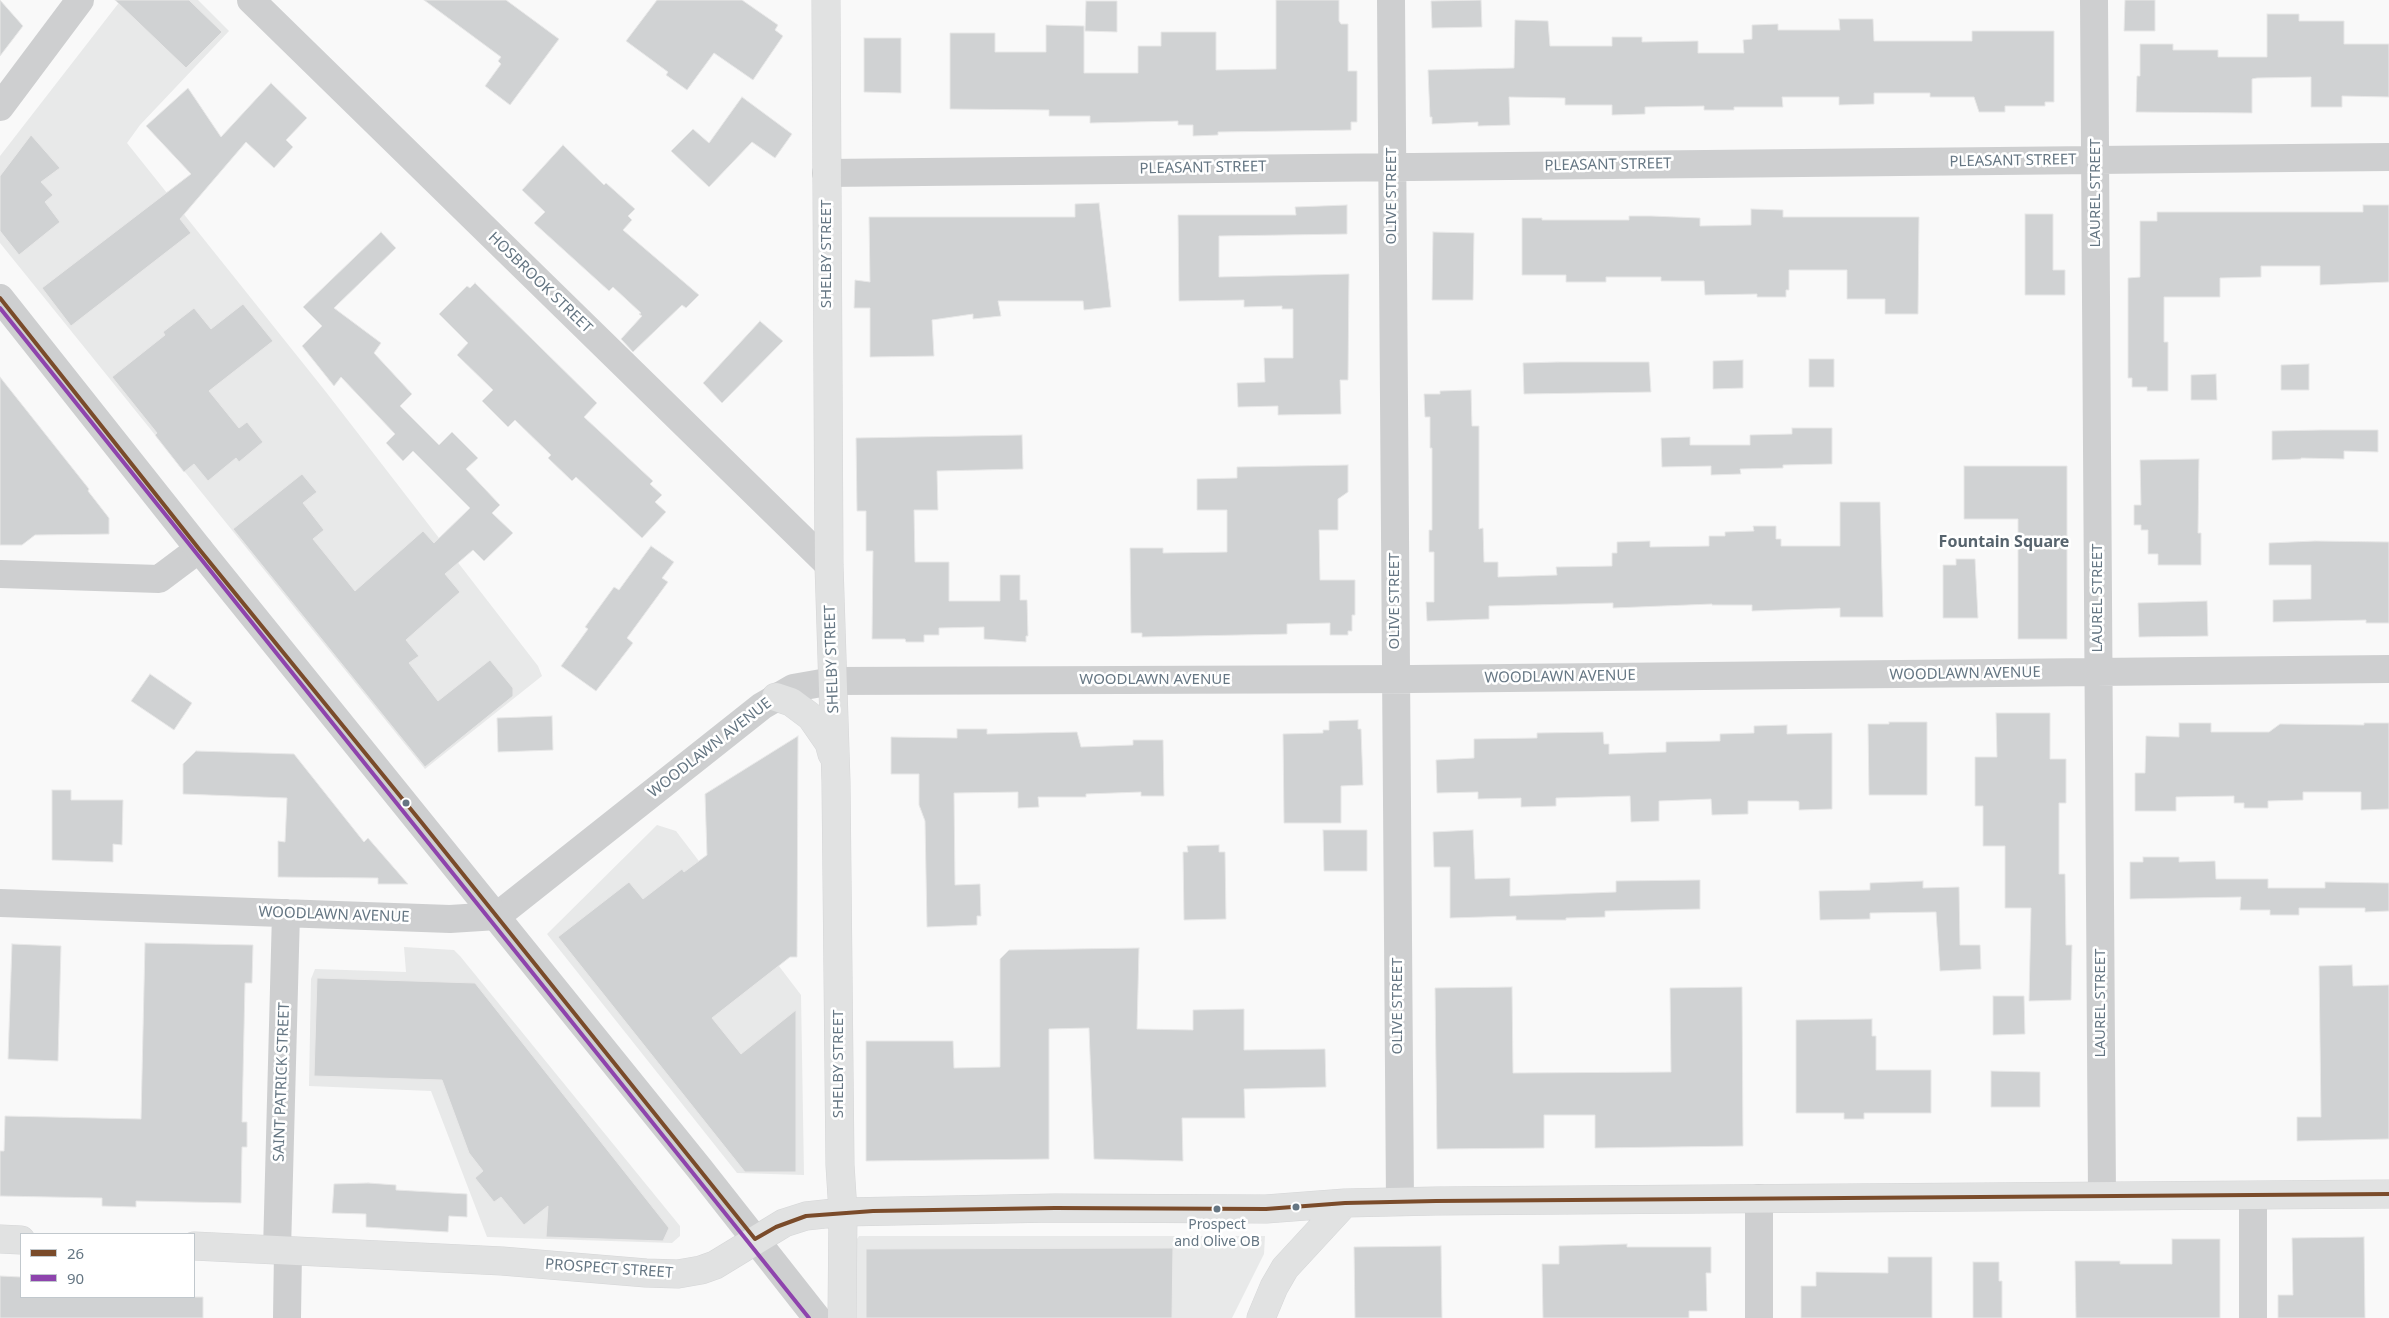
<!DOCTYPE html>
<style>
body{margin:0}
#map{position:relative;width:2389px;height:1318px;overflow:hidden;background:#f9f9f9;font-family:"Noto Sans",sans-serif}
canvas{display:block}
.legend{position:absolute;left:20px;top:1233px;width:175px;height:65px;box-sizing:border-box;background:#fff;border:1px solid #c1c8cd;margin:0;padding:6px 9px;list-style:none;font-size:15px;color:#657683}
.legend li{display:flex;align-items:center;gap:10px;height:25px}
.legend b{width:25px;border:1px solid #c1c8cd}
</style>
<div id="map">
<canvas width="2389" height="1318"></canvas>
<ul class="legend">
<li><b style="height:6px;background:#7a4b2a"></b>26</li>
<li><b style="height:6px;background:#8e44ad"></b>90</li>
</ul>
</div>
<script>
const c = document.querySelector('canvas').getContext('2d');
c.lineJoin = 'round';
function fillPath(path, color) {
  c.fillStyle = color;
  c.fill(path, 'evenodd');
}
function shape(rows) {
  const path = new Path2D();
  for (const r of rows) {
    path.moveTo(r[0], r[1]);
    for (let i = 2; i < r.length; i += 2) path.lineTo(r[i], r[i + 1]);
  }
  return path;
}
function stroke(path, color, width, dash) {
  c.strokeStyle = color;
  c.lineWidth = width;
  c.lineCap = dash ? 'butt' : 'round';
  c.setLineDash(dash || []);
  c.stroke(path);
}
function label(font, color, halo, rows, align = 'center') {
  c.font = font + ' "Noto Sans",sans-serif';
  c.lineWidth = 5;
  c.setLineDash([]);
  c.textBaseline = 'middle';
  c.strokeStyle = halo;
  c.fillStyle = color;
  for (const [text, x, y, turn = 0] of rows) {
    c.save();
    c.translate(x, y);
    c.rotate((+turn || 0) * Math.PI / 180);
    c.textAlign = isNaN(turn) ? turn : align;
    if (halo) c.strokeText(text, 0, 0);
    c.fillText(text, 0, 0);
    c.restore();
  }
}
const built = shape([
 [121,0,198,0,229,31,140,125,127,143,326,392,538,666,542,676,425,769,0,243,0,156],
 [657,825,676,831,801,995,804,1175,737,1173,547,934],
 [404,947,454,950,460,956,680,1226,680,1236,672,1243,487,1237,431,1091,309,1086,311,979,315,969,406,972],
 [859,1236,1265,1236,1264,1254,1232,1318,855,1318,855,1242]
]);
const building = shape([
 [0,0,23,26,0,56,0,0],
 [115,0,189,0,222,32,186,68,115,0],
 [424,0,506,0,559,39,510,105,485,86,501,64,498,61,501,57,424,0],
 [657,0,742,0,778,25,775,30,783,36,753,80,714,53,687,90,666,75,668,72,626,41,657,0],
 [1276,0,1339,0,1339,21,1341,24,1348,24,1348,71,1357,71,1357,122,1351,122,1351,130,1218,132,1218,135,1193,136,1193,125,1178,125,1178,121,1090,123,1090,116,1049,116,1049,110,950,109,950,33,995,33,995,52,1046,52,1046,25,1084,26,1084,73,1138,73,1138,46,1161,46,1161,32,1216,32,1216,70,1276,69,1276,0],
 [1481,0,1482,27,1432,28,1431,1,1481,0],
 [2125,0,2155,0,2155,31,2124,31,2125,0],
 [1086,1,1117,1,1117,32,1085,31,1086,1],
 [2267,14,2299,14,2299,21,2344,21,2344,44,2389,44,2389,97,2342,96,2342,107,2311,107,2311,77,2257,78,2252,79,2252,113,2136,112,2137,76,2140,76,2140,44,2173,44,2173,50,2218,50,2218,57,2267,57,2267,14],
 [1839,19,1873,19,1874,41,1972,41,1972,31,2054,31,2054,102,2045,102,2045,106,2005,106,2005,112,1979,112,1974,97,1930,97,1930,93,1874,93,1874,104,1839,105,1839,97,1782,97,1783,107,1734,107,1734,110,1704,110,1704,106,1645,107,1645,114,1612,115,1612,105,1565,105,1565,98,1509,97,1510,125,1478,126,1478,122,1432,124,1432,117,1430,117,1428,70,1514,68,1515,20,1548,21,1550,46,1612,46,1612,37,1642,37,1642,42,1698,41,1698,53,1744,53,1743,40,1752,39,1752,25,1778,24,1778,30,1840,30,1839,19],
 [864,38,901,38,901,93,864,92,864,38],
 [271,83,307,118,286,140,293,147,274,168,246,142,180,219,191,233,71,326,42,288,191,174,146,126,188,88,221,137,271,83],
 [742,97,792,134,775,158,752,142,709,187,671,151,693,129,709,143,742,97],
 [31,135,60,168,41,182,53,195,45,202,60,222,19,255,0,231,0,176,31,135],
 [563,145,604,185,606,183,635,209,628,216,632,220,623,230,699,295,686,308,682,305,633,352,621,339,642,316,639,314,641,313,613,287,609,291,534,223,545,212,522,190,563,145],
 [1099,203,1111,307,1084,310,1083,301,998,301,1001,316,973,319,973,314,932,320,934,356,870,357,870,308,854,308,855,280,870,282,869,217,1075,217,1075,204,1099,203],
 [1347,205,1347,234,1219,236,1219,277,1349,274,1348,380,1340,380,1341,414,1278,415,1278,406,1238,407,1237,383,1265,382,1264,358,1293,358,1293,309,1282,309,1282,306,1244,307,1244,300,1179,301,1178,215,1296,215,1295,207,1347,205],
 [2363,205,2389,205,2389,282,2320,285,2320,266,2261,266,2261,277,2220,278,2220,297,2164,297,2164,342,2168,342,2168,391,2147,391,2147,387,2132,387,2132,378,2128,378,2128,278,2140,277,2140,221,2157,221,2157,212,2363,212,2363,205],
 [1751,209,1783,210,1783,217,1919,217,1918,314,1885,314,1885,299,1847,299,1847,270,1789,270,1789,290,1786,290,1786,297,1757,297,1757,294,1705,295,1704,281,1661,281,1661,277,1606,277,1606,282,1566,282,1566,275,1522,275,1522,218,1542,218,1542,220,1629,220,1629,216,1651,216,1700,218,1700,226,1751,225,1751,209],
 [2025,214,2053,214,2053,270,2065,270,2065,295,2025,295,2025,214],
 [381,232,396,248,334,308,381,343,374,353,412,394,400,406,439,445,452,432,478,458,466,469,500,505,492,513,513,533,484,561,473,550,445,574,460,592,406,640,419,656,409,663,438,701,490,660,513,688,513,696,425,767,233,529,302,474,317,492,303,503,324,530,313,539,355,591,423,531,434,543,470,508,413,451,403,461,386,443,395,434,341,377,334,386,302,346,322,326,303,307,381,232],
 [1433,232,1474,233,1473,300,1432,300,1433,232],
 [475,283,597,403,584,417,653,481,650,484,662,495,655,502,666,512,642,538,576,477,572,481,548,458,551,455,515,420,508,427,482,401,493,390,457,355,468,343,439,314,467,286,470,288,475,283],
 [243,304,273,341,209,391,239,428,247,422,263,442,239,462,236,458,208,481,194,464,184,472,155,435,157,433,112,377,165,335,163,332,194,308,211,329,243,304],
 [760,321,783,341,722,403,703,383,760,321],
 [1809,359,1834,359,1834,387,1809,387,1809,359],
 [1743,360,1743,388,1713,389,1713,361,1743,360],
 [1558,362,1649,362,1651,392,1524,394,1523,363,1558,362],
 [2309,364,2309,390,2281,390,2281,365,2309,364],
 [2216,374,2217,400,2191,400,2191,375,2216,374],
 [0,377,89,489,88,491,109,518,109,534,35,535,22,545,0,545,0,377],
 [1471,390,1472,426,1479,426,1479,529,1483,528,1484,562,1498,562,1498,577,1557,575,1556,567,1612,566,1612,553,1617,553,1617,542,1650,541,1650,547,1709,546,1709,536,1725,536,1725,532,1754,531,1753,526,1776,526,1776,539,1781,539,1781,546,1840,546,1840,502,1880,502,1883,617,1840,617,1840,608,1752,611,1752,605,1712,605,1712,604,1613,608,1613,603,1489,606,1489,619,1427,621,1426,602,1434,602,1434,552,1429,552,1429,530,1432,530,1432,448,1430,448,1430,417,1425,417,1424,394,1440,394,1440,391,1471,390],
 [1792,428,1832,428,1832,464,1783,465,1783,468,1740,469,1741,474,1711,475,1711,466,1662,467,1661,438,1690,437,1690,445,1750,445,1750,435,1792,434,1792,428],
 [2321,430,2378,430,2378,452,2344,451,2344,459,2301,458,2301,459,2272,460,2272,431,2321,430],
 [1022,435,1023,469,937,471,938,510,914,510,915,562,949,562,949,601,1000,601,1000,575,1020,575,1020,600,1027,600,1028,636,1026,636,1026,642,984,639,984,627,939,628,939,635,924,635,924,642,906,642,905,639,872,639,873,551,866,551,866,511,857,511,856,438,1022,435],
 [2199,459,2198,533,2201,533,2201,565,2158,565,2158,554,2148,554,2148,530,2141,530,2141,525,2134,525,2134,505,2141,505,2140,460,2199,459],
 [1348,465,1348,492,1338,499,1338,530,1319,530,1320,580,1355,580,1355,615,1352,615,1352,631,1348,631,1348,635,1330,635,1330,623,1287,624,1287,634,1142,637,1142,633,1131,633,1130,548,1163,548,1163,553,1227,552,1227,510,1197,510,1197,479,1237,478,1237,467,1348,465],
 [1964,466,2067,466,2067,639,2018,639,2018,519,1964,519,1964,466],
 [2315,541,2389,542,2389,623,2366,623,2366,620,2273,622,2273,600,2311,599,2311,565,2269,565,2269,543,2315,541],
 [651,546,674,562,662,578,668,582,627,638,633,643,596,691,561,666,588,629,585,627,614,587,619,590,651,546],
 [1956,559,1975,559,1978,618,1943,618,1943,565,1956,565,1956,559],
 [2207,601,2208,636,2139,637,2138,603,2207,601],
 [150,674,192,703,174,730,131,701,150,674],
 [1996,713,2050,713,2050,759,2066,759,2066,803,2059,803,2059,874,2065,874,2066,945,2072,945,2071,1000,2029,1001,2031,908,2005,908,2005,846,1983,846,1983,806,1975,806,1975,757,1997,757,1996,713],
 [552,716,553,750,498,752,497,718,552,716],
 [1358,720,1358,729,1361,729,1363,785,1341,786,1341,823,1284,823,1283,734,1323,733,1323,730,1329,730,1329,721,1358,720],
 [1889,722,1927,722,1927,795,1869,795,1868,724,1889,724,1889,722],
 [2179,723,2211,723,2211,732,2269,732,2280,724,2364,725,2364,723,2389,723,2389,809,2361,810,2361,792,2303,792,2303,800,2268,801,2268,808,2244,808,2244,803,2234,803,2234,796,2176,797,2176,811,2135,811,2135,773,2145,773,2146,736,2179,737,2179,723],
 [1787,725,1787,734,1832,733,1832,809,1799,810,1799,802,1797,801,1748,801,1748,814,1712,815,1711,799,1659,801,1659,821,1631,822,1630,796,1556,798,1556,806,1521,807,1521,798,1478,799,1478,792,1437,793,1436,760,1474,758,1474,739,1537,738,1537,733,1603,732,1604,744,1609,744,1609,754,1666,752,1666,742,1720,741,1720,734,1754,733,1754,726,1787,725],
 [957,729,987,729,987,734,1077,732,1081,747,1133,745,1133,740,1163,740,1164,796,1141,796,1141,792,1086,794,1086,797,1038,797,1039,807,1018,808,1018,792,954,793,955,885,980,884,981,916,977,916,977,925,927,927,925,821,919,805,919,774,891,774,891,737,957,738,957,729],
 [798,736,797,957,790,957,712,1018,741,1054,796,1010,796,1172,745,1172,558,937,629,882,643,899,682,869,684,872,707,855,705,794,798,736],
 [196,751,294,754,364,842,368,838,408,884,378,884,378,878,278,877,278,841,285,842,287,798,183,794,183,764,196,751],
 [52,790,71,790,71,800,123,800,122,845,113,844,113,862,52,860,52,790],
 [1323,830,1367,830,1367,871,1324,871,1323,830],
 [1473,830,1475,879,1510,878,1510,896,1616,892,1616,881,1700,880,1700,909,1605,911,1605,917,1566,918,1566,920,1516,920,1516,916,1450,918,1450,867,1434,867,1433,832,1473,830],
 [1219,845,1219,852,1225,852,1226,919,1184,920,1183,852,1188,852,1187,846,1219,845],
 [2143,857,2179,857,2179,862,2215,861,2216,879,2268,879,2268,888,2325,888,2325,882,2389,883,2389,911,2365,912,2365,908,2299,908,2299,915,2270,915,2270,910,2240,910,2241,897,2130,899,2130,862,2143,862,2143,857],
 [1923,881,1923,888,1959,887,1960,945,1980,945,1981,969,1940,971,1936,912,1870,913,1870,919,1820,920,1819,891,1870,890,1870,883,1923,881],
 [145,943,253,945,252,983,245,983,242,1122,247,1122,247,1147,242,1147,241,1203,136,1201,136,1207,102,1206,102,1198,0,1196,0,1151,4,1151,5,1116,141,1119,145,943],
 [12,944,61,946,58,1061,8,1059,12,944],
 [1139,948,1137,1029,1193,1030,1193,1010,1244,1009,1244,1050,1325,1049,1326,1087,1244,1089,1245,1118,1182,1118,1183,1161,1094,1159,1089,1028,1049,1029,1049,1159,866,1161,866,1041,953,1041,954,1068,1000,1067,1000,959,1009,950,1139,948],
 [2352,965,2353,986,2389,985,2389,1139,2297,1141,2297,1117,2321,1117,2319,966,2352,965],
 [317,978,475,983,669,1228,663,1241,546,1237,548,1206,524,1225,501,1197,494,1202,475,1178,483,1171,469,1153,442,1080,314,1076,317,978],
 [1512,987,1513,1073,1671,1072,1670,988,1742,987,1743,1146,1595,1148,1595,1115,1544,1115,1544,1148,1437,1149,1435,988,1512,987],
 [1993,996,2024,996,2025,1034,1993,1035,1993,996],
 [1872,1019,1872,1036,1876,1036,1876,1070,1931,1070,1931,1113,1864,1113,1864,1119,1844,1119,1844,1113,1796,1113,1796,1020,1872,1019],
 [1991,1071,2040,1072,2040,1107,1991,1107,1991,1071],
 [368,1183,396,1185,396,1190,467,1194,467,1217,449,1216,448,1232,366,1227,366,1214,332,1213,334,1184,368,1183],
 [2364,1237,2365,1318,2278,1318,2278,1295,2293,1295,2292,1238,2364,1237],
 [2172,1239,2220,1239,2220,1318,2076,1318,2075,1261,2120,1261,2120,1264,2172,1264,2172,1239],
 [1627,1244,1627,1247,1711,1247,1711,1273,1706,1273,1707,1311,1689,1311,1689,1318,1543,1318,1542,1264,1559,1264,1559,1246,1627,1244],
 [1441,1246,1442,1318,1355,1318,1354,1247,1441,1246],
 [1173,1248,1172,1318,866,1318,866,1249,1173,1248],
 [1888,1257,1932,1257,1932,1318,1801,1318,1801,1286,1816,1286,1816,1272,1888,1273,1888,1257],
 [1973,1262,1999,1262,1999,1281,2002,1281,2002,1318,1973,1318,1973,1262],
 [0,1276,21,1277,21,1297,203,1297,203,1318,0,1318,0,1276]
]);
const minor = shape([
 [251,0,829,565],
 [1391,0,1400,1202],
 [2094,0,2102,1196],
 [0,107,80,0],
 [826,173,2389,157],
 [0,574,159,579,199,549],
 [0,903,450,919,497,916,762,706,793,688,833,681,1411,679,2389,669],
 [2253,1196,2253,1318],
 [277,1250,286,913],
 [287,1318,288,1251],
 [1759,1318,1759,1198]
]);
const tertiary = shape([
 [0,298,199,549,699,1168,817,1318]
]);
const secondary = shape([
 [826,0,829,565,836,782,840,1165,843,1212,842,1318],
 [776,697,791,702,811,717,829,743,832,754],
 [0,1239,21,1240],
 [194,1246,502,1261,646,1273,678,1274,701,1270,715,1265,784,1223,806,1216,843,1212,1055,1208,1266,1209,1345,1203,1436,1201,2389,1194],
 [1261,1318,1274,1287,1285,1268,1345,1203]
]);
const bus1 = shape([
 [0,298,199,549,422,823,755,1239,776,1227,806,1216,873,1211,1055,1208,1266,1209,1345,1203,1436,1201,2389,1194]
]);
const bus2 = shape([
 [0,308,809,1318]
]);
const markers = [
 [406,803,4.5,"#657683"],
 [1296,1207,4.5,"#657683"],
 [1217,1209,4.5,"#657683"]
];
const busNames = [
 ["Prospect",1217,1225],
 ["and Olive OB",1217,1242]
];
const streetNames = [
 ["PLEASANT STREET",2013,161,-1],
 ["PLEASANT STREET",1608,165,-1],
 ["PLEASANT STREET",1203,168,-1],
 ["LAUREL STREET",2096,193,-90],
 ["OLIVE STREET",1392,196,-90],
 ["SHELBY STREET",827,254,-90],
 ["HOSBROOK STREET",540,283,44],
 ["LAUREL STREET",2098,598,-90],
 ["OLIVE STREET",1395,601,-90],
 ["SHELBY STREET",832,659,-92],
 ["WOODLAWN AVENUE",1965,674,-1],
 ["WOODLAWN AVENUE",1560,677,-1],
 ["WOODLAWN AVENUE",1155,680],
 ["WOODLAWN AVENUE",710,748,-38],
 ["WOODLAWN AVENUE",334,915,2],
 ["LAUREL STREET",2101,1003,-90],
 ["OLIVE STREET",1398,1006,-90],
 ["SHELBY STREET",839,1064,-90],
 ["SAINT PATRICK STREET",282,1082,-88],
 ["PROSPECT STREET",609,1269,4]
];
const neighbourhoodNames = [
 ["Fountain Square",2004,542]
];
fillPath(built, '#e8e9e9');
fillPath(building, '#d0d2d3');
stroke(building, '#e8e8e8', 1);
stroke(secondary, '#d5d6d7', 29);
stroke(minor, '#cecfd0', 28);
stroke(tertiary, '#cecfd0', 28);
stroke(secondary, '#e1e2e2', 28);
stroke(bus1, '#7a4b2a', 4);
stroke(bus2, '#8e44ad', 4);
for (const [x, y, r, color] of markers) {
  const dot = new Path2D();
  dot.arc(x, y, r, 0, 2 * Math.PI);
  c.fillStyle = color;
  c.fill(dot);
  stroke(dot, '#fff', 2);
}
label('14px', '#657683', '#fff', busNames);
label('15px', '#657683', '#fff', streetNames);
label('bold 16px', '#57646e', '#fff', neighbourhoodNames);
</script>
